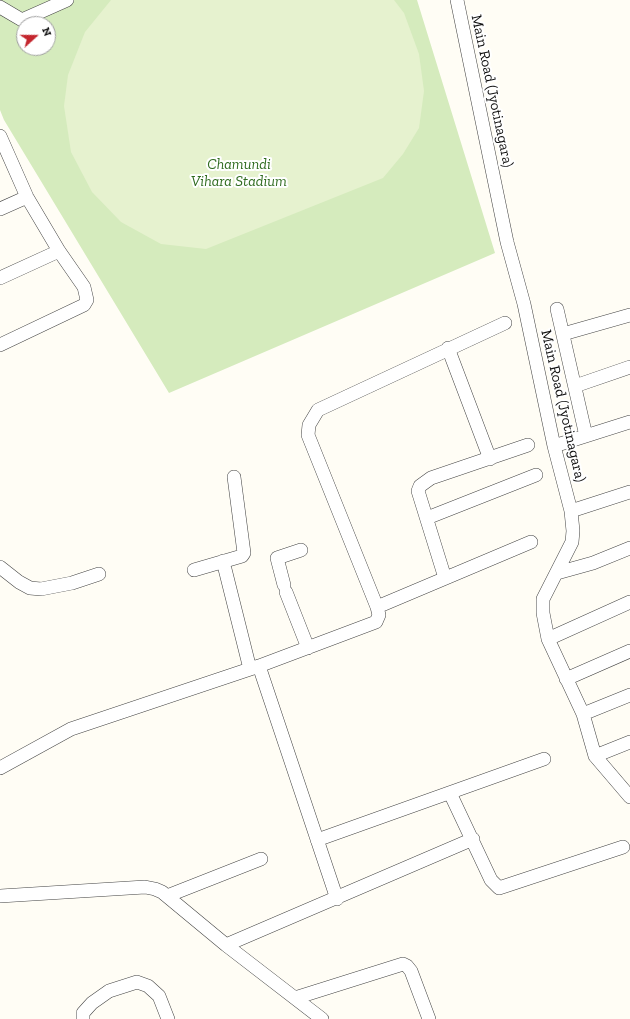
<!DOCTYPE html>
<style>
body{margin:0}
#map{position:relative;width:630px;height:1019px;overflow:hidden;background:#fffdf5;font-family:"Zilla Slab",serif}
canvas{display:block}
.north{position:absolute;left:16px;top:16px;width:40px;height:40px;box-sizing:border-box;background:#fff;border:1px solid #a0a0a0;border-radius:50%;rotate:69deg;font-size:11px;font-weight:700;line-height:16px;text-align:center;color:#111}
.north::after{content:'';display:block;margin:auto;width:14px;height:18px;background:#c4262e;clip-path:polygon(50% 0,100% 100%,50% 72%,0 100%)}
</style>
<div id="map">
<canvas width="630" height="1019"></canvas>
<div class="north">N</div>
</div>
<script>
const c = document.querySelector('canvas').getContext('2d');
c.lineJoin = 'round';
function fillPath(path, color) {
  c.fillStyle = color;
  c.fill(path, 'evenodd');
}
function shape(rows) {
  const path = new Path2D();
  for (const r of rows) {
    path.moveTo(r[0], r[1]);
    for (let i = 2; i < r.length; i += 2) path.lineTo(r[i], r[i + 1]);
  }
  return path;
}
function stroke(path, color, width, dash) {
  c.strokeStyle = color;
  c.lineWidth = width;
  c.lineCap = dash ? 'butt' : 'round';
  c.setLineDash(dash || []);
  c.stroke(path);
}
function label(font, color, halo, rows, align = 'center') {
  c.font = font + ' "Zilla Slab",serif';
  c.lineWidth = 4;
  c.setLineDash([]);
  c.textBaseline = 'middle';
  c.strokeStyle = halo;
  c.fillStyle = color;
  for (const [text, x, y, turn = 0] of rows) {
    c.save();
    c.translate(x, y);
    c.rotate((+turn || 0) * Math.PI / 180);
    c.textAlign = isNaN(turn) ? turn : align;
    if (halo) c.strokeText(text, 0, 0);
    c.fillText(text, 0, 0);
    c.restore();
  }
}
const green = shape([
 [0,0,417,0,495,253,169,393,4,120,0,110],
 [24,24,48,24,48,48,24,48]
]);
const pitch = shape([
 [111,0,394,0,404,13,419,54,424,91,419,128,403,154,383,178,206,249,161,244,121,222,92,192,71,152,64,106,68,75,85,32]
]);
const minor = shape([
 [457,0,507,242,524,304,554,446,571,511,573,531,572,542,543,599,543,613,548,639,583,714,595,756,630,797],
 [0,7,22,20,67,0],
 [0,136,27,197,59,251,84,287,87,300,84,305,0,345],
 [0,209,27,197],
 [0,278,59,251],
 [557,309,586,436],
 [563,334,630,315],
 [448,348,490,459],
 [575,386,630,367],
 [554,446,630,422],
 [571,511,630,492],
 [427,518,536,475],
 [223,561,250,669],
 [0,567,19,582,30,588,41,589,72,583,99,574],
 [194,570,242,556,244,553,234,477],
 [557,573,593,563,630,548],
 [445,578,418,491,420,486,431,478,528,445],
 [284,585,277,558,301,550],
 [286,592,308,648],
 [377,607,531,542],
 [548,639,630,602],
 [259,666,337,899],
 [566,679,630,651],
 [583,714,630,695],
 [595,756,630,742],
 [0,768,71,729,259,666,376,622,379,615,377,607,308,435,309,425,318,410,505,323],
 [450,793,491,880,499,888,623,847],
 [317,840,544,759],
 [0,896,145,887,155,889,162,892,226,945,322,1019],
 [167,896,261,859],
 [226,945,473,839],
 [295,998,403,964,407,966,411,971,429,1019],
 [83,1019,83,1013,92,1003,109,991,137,982,148,986,159,996,168,1019]
]);
const streetNames = [
 ["Main Road (Jyotinagara)",492,91,78],
 ["Main Road (Jyotinagara)",563,406,77]
];
const parkNames = [
 ["Chamundi",239,165],
 ["Vihara Stadium",239,182]
];
fillPath(green, '#d5ebbd');
fillPath(pitch, '#e6f2cf');
stroke(minor, '#444', 14);
stroke(minor, '#fff', 13);
label('15px', '#111', '#fff', streetNames);
label('italic 15px', '#2f6b1f', '#fff', parkNames);
</script>
